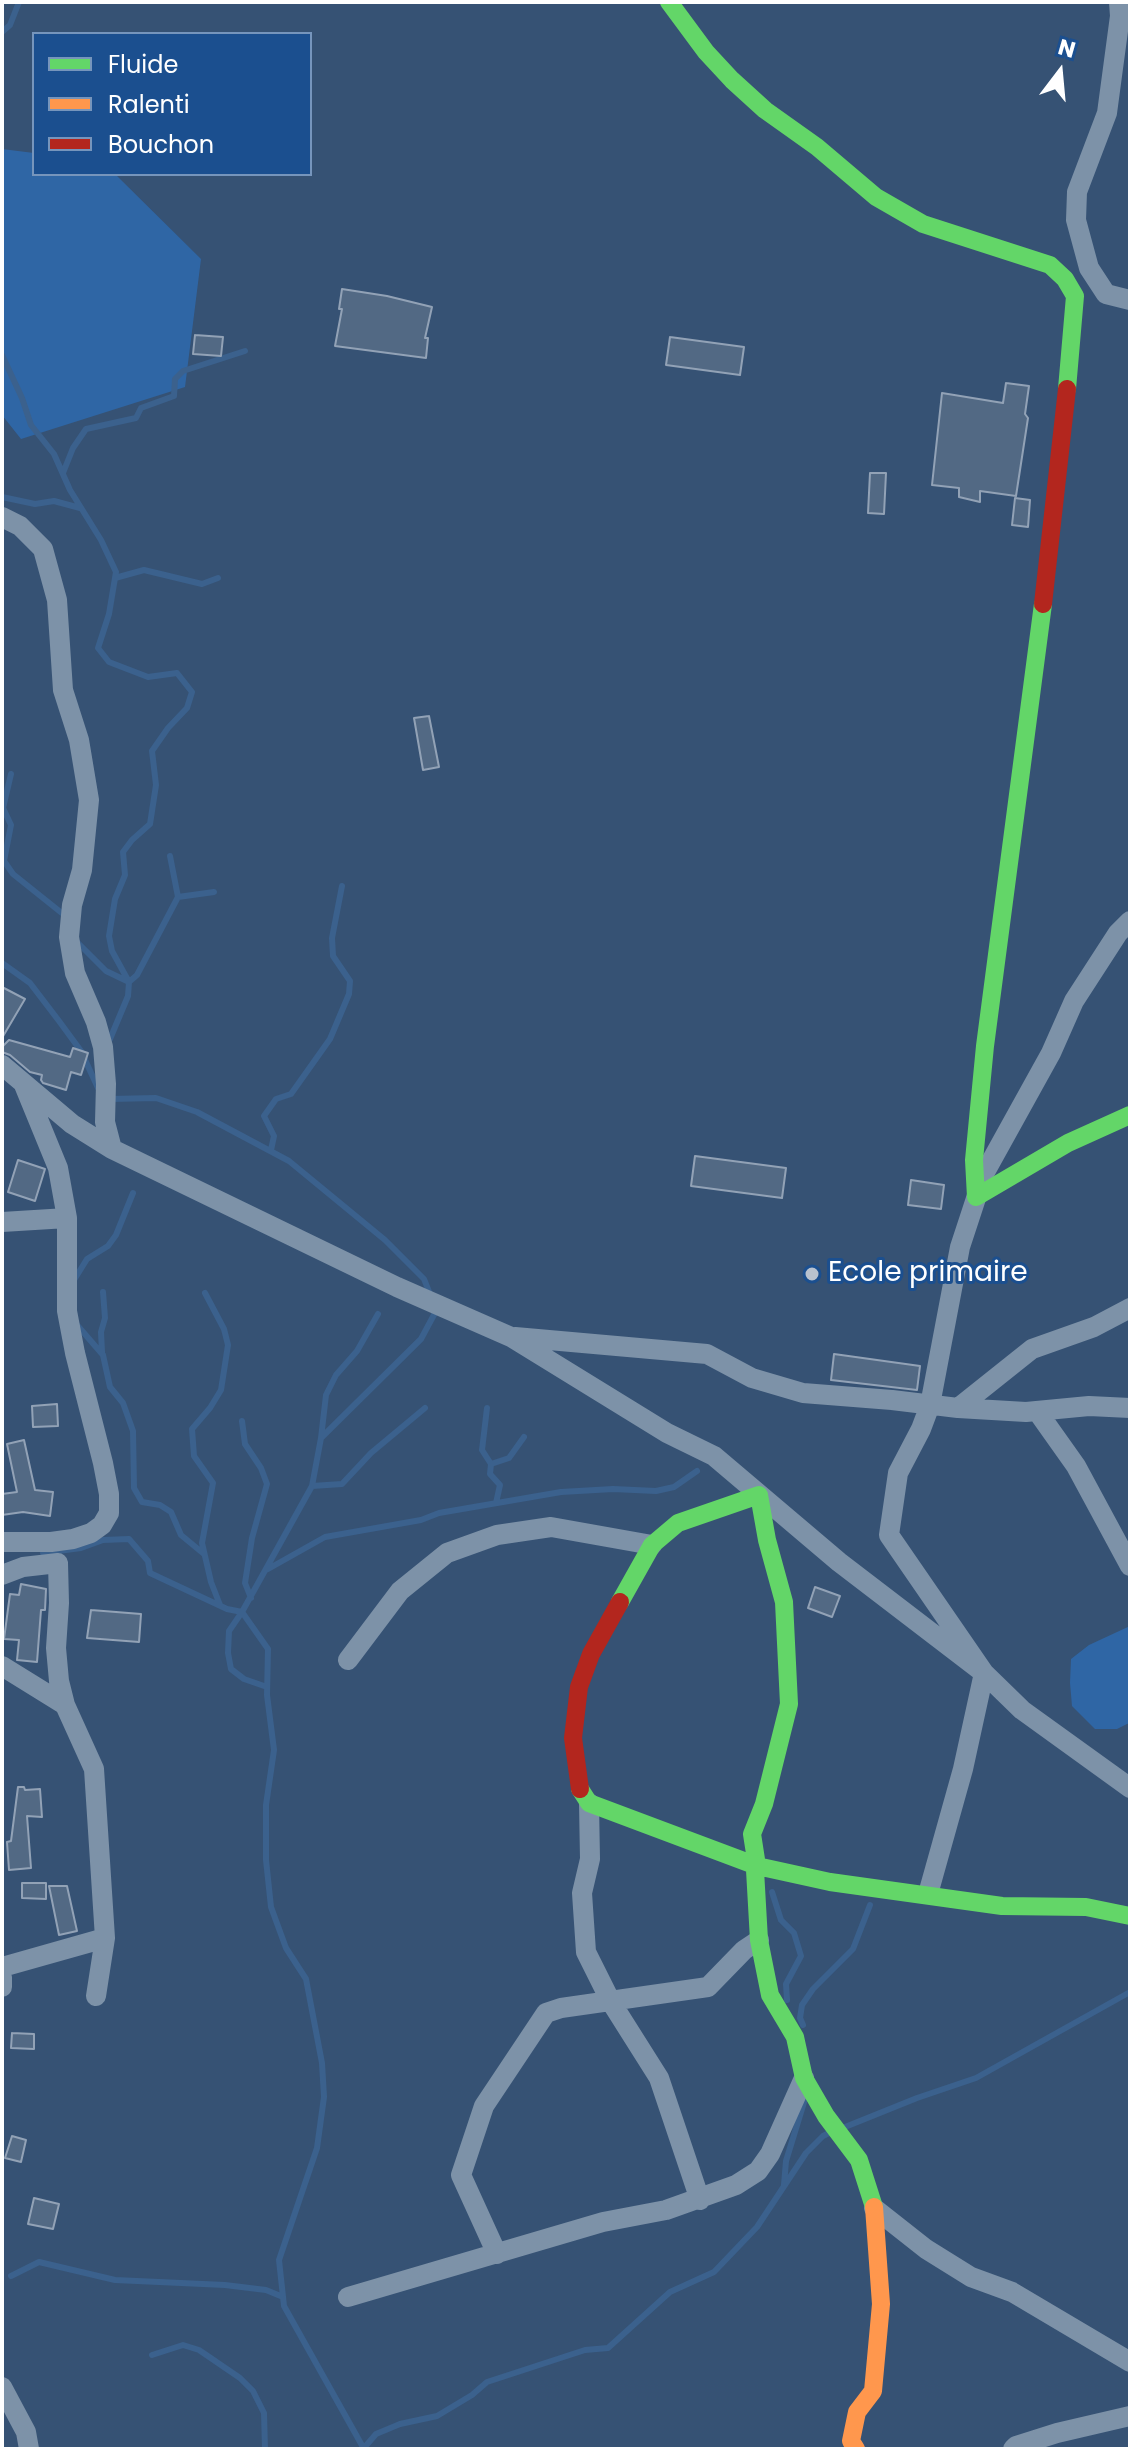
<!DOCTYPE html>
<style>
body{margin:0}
#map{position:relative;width:1132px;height:2451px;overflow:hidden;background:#365274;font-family:Poppins,sans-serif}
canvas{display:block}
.frame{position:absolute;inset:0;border:4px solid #fff;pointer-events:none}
.legend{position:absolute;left:32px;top:32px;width:280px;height:144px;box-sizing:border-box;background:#1b4f8f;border:2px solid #7695bc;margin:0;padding:10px 14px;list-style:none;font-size:24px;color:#fff}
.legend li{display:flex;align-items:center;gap:16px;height:40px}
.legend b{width:40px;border:2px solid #7695bc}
.north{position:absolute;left:1020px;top:32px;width:80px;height:80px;-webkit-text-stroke:6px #1b4f8f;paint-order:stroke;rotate:16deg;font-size:22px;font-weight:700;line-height:32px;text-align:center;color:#fff}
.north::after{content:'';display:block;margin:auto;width:28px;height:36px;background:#fff;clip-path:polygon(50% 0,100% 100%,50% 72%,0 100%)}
</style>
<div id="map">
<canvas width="1132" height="2451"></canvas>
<div class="frame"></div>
<ul class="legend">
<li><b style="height:10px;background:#63d668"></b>Fluide</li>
<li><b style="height:10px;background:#ff974d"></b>Ralenti</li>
<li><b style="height:10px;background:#b3261e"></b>Bouchon</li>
</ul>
<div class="north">N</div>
</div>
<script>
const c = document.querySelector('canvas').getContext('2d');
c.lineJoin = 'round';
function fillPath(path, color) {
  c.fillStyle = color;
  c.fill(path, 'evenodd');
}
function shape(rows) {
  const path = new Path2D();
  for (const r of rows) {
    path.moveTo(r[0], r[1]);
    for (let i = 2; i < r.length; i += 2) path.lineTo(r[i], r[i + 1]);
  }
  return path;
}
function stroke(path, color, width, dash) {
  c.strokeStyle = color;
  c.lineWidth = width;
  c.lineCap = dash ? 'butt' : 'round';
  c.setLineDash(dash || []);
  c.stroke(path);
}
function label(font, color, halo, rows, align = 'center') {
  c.font = font + ' Poppins,sans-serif';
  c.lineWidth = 6;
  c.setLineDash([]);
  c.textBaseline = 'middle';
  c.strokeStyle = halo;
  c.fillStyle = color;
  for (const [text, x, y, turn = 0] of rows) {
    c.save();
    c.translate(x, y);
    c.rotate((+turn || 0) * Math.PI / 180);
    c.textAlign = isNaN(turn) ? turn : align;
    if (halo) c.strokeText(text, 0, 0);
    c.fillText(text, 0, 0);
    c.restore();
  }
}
const green = shape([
 [2,149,34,153,34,174,115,174,201,259,185,387,21,439,2,415],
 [1130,1626,1130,1725,1129,1723,1117,1729,1095,1729,1072,1706,1070,1683,1071,1659,1089,1645]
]);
const stream = shape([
 [2,32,10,25,19,2],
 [2,355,22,398,31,425,54,454,70,490,101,540,116,572,109,614,98,648,109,662,148,677,177,673,192,692,187,708,168,728,152,751,156,785,150,824,132,840,123,852,125,875,115,899,109,936,112,951,129,982,128,996,110,1039],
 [63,473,73,448,86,429,136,418,141,408,174,396,175,379,183,371,245,351],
 [2,497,35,504,54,501,80,508],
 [115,578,144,570,202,584,218,578],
 [11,774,3,808,11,825,4,861,13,874,68,918],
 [170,856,178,897],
 [78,943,106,971,129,982,137,975,178,897,214,892],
 [2,963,30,983,59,1021,81,1051,98,1088],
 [110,1099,156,1098,197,1112,289,1161,385,1240,424,1279,430,1294],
 [271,1150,274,1136,264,1116,276,1099,291,1094,330,1039,349,994,350,981,333,956,332,938,342,886],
 [74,1280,87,1259,108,1246,116,1235,133,1193],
 [205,1293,224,1329,228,1345,221,1390,210,1408,192,1429,194,1456,213,1483,202,1543,211,1582,220,1605],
 [77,1325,103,1355,110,1387,123,1403,133,1431,134,1488,142,1502,160,1505,171,1512,181,1535,204,1554],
 [102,1352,101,1332,105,1318,103,1292],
 [487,1408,482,1450,491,1464,490,1474,500,1485,496,1503],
 [242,1421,245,1444,261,1468,267,1484,252,1538,245,1583,251,1598],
 [321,1438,326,1395,336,1375,357,1351,378,1314],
 [491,1464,509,1458,524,1437],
 [312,1486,342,1484,371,1453,425,1408],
 [43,1553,81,1548,103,1540,129,1539,148,1561,150,1573,227,1609,242,1612,229,1631,228,1653,231,1669,244,1679,267,1687],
 [268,1569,325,1537,421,1520,439,1513,561,1492,613,1489,656,1491,674,1487,697,1471],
 [772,1892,781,1920,794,1933,801,1956,786,1984,787,2000],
 [803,2025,800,2018,802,2005,813,1989,853,1949,870,1905],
 [845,2127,917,2098,976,2078,1130,1992],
 [784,2185,786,2161,805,2099],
 [11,2276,39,2262,115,2280,225,2285,266,2290,283,2297],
 [152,2355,183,2345,199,2350,240,2378,253,2391,264,2413,265,2449],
 [364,2448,376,2434,400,2424,437,2416,472,2395,487,2382,585,2350,608,2348,670,2292,714,2272,757,2227,806,2153,823,2136,831,2132],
 [364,2449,284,2306,279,2260,317,2148,324,2097,322,2063,306,1979,286,1948,271,1907,266,1860,266,1805,274,1750,267,1695,268,1649,242,1612,312,1486,321,1438,421,1339,436,1311,435,1308]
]);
const building = shape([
 [342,289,387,296,432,307,425,338,428,338,426,358,335,346,342,309,339,309,342,289],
 [195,335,223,337,221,356,193,354,195,335],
 [670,337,744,347,740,375,666,365,670,337],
 [1006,383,1029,386,1025,414,1028,418,1016,496,980,491,980,502,959,497,959,488,932,485,942,393,1003,403,1006,383],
 [870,473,886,473,884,514,868,513,870,473],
 [1015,498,1030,500,1028,527,1012,525,1015,498],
 [429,716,439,767,423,770,414,718,429,716],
 [2,987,25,999,2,1038,2,987],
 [9,1040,70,1057,73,1048,88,1053,81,1075,71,1072,66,1090,43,1083,41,1080,42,1075,30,1072,10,1055,2,1052,2,1047,9,1040],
 [695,1156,786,1168,782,1198,691,1186,695,1156],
 [18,1160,45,1169,35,1201,8,1192,18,1160],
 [911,1180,944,1185,941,1209,908,1205,911,1180],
 [834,1354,920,1366,917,1390,831,1380,834,1354],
 [57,1404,58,1426,33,1427,32,1406,57,1404],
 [24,1440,35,1490,53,1492,50,1516,23,1512,2,1515,2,1494,17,1492,7,1444,24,1440],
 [21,1584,46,1589,45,1610,41,1610,37,1662,17,1660,19,1640,4,1639,10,1594,19,1595,21,1584],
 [815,1587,840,1596,832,1617,808,1608,815,1587],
 [91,1610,141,1614,139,1642,87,1638,91,1610],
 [18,1787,24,1787,25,1790,40,1789,42,1817,27,1816,31,1868,9,1870,7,1842,11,1841,18,1787],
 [22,1883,46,1883,46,1899,22,1898,22,1883],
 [49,1886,67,1886,77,1931,59,1935,49,1886],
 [12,2033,34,2034,34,2049,11,2048,12,2033],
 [12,2136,26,2140,21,2162,5,2158,12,2136],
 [34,2198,59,2204,53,2229,28,2224,34,2198]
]);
const street = shape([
 [1119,2,1120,16,1107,113,1077,192,1076,220,1089,268,1106,294,1130,300],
 [2,517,20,526,43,549,57,600,63,690,79,740,89,800,82,870,72,905,69,937,75,973,96,1022,103,1047,106,1084,105,1122,112,1149],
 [2,1065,72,1124,112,1149,397,1287,511,1337,667,1433,714,1456,839,1562,984,1673,1022,1710,1130,1788],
 [2,1222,67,1218],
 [515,1337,707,1354,752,1378,803,1393,892,1400,958,1408,1026,1412,1089,1406,1130,1408],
 [958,1408,1032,1349,1094,1327,1130,1308],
 [1037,1411,1076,1466,1130,1566],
 [2,1542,51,1542,73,1539,91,1533,102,1525,109,1513,109,1494,103,1463,75,1353,67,1311,67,1218,58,1168,24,1085],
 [2,1575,23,1567,58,1563,59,1603,56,1648,59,1681,65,1705],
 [348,1660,400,1591,447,1553,497,1535,551,1527,652,1545],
 [2,1666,65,1705,94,1769,105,1938,96,1996],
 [589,1803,590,1859,582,1893,586,1952,611,2002,659,2078,700,2200],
 [928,1894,963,1769,984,1673,889,1535,898,1473,921,1429,930,1405,960,1247,984,1174,1051,1053,1074,1001,1118,933,1130,921],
 [2,1967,105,1938],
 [2,1977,2,1987],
 [874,2208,926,2249,971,2277,1012,2292,1130,2362],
 [497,2254,461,2175,484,2106,546,2013,561,2008,708,1987,744,1950,759,1940],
 [348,2297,603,2222,666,2210,736,2185,758,2171,770,2154,804,2078],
 [2,2387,26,2432,29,2449],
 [1013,2449,1016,2446,1057,2433,1130,2416]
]);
const fast = shape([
 [669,2,706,52,732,80,765,110,817,147,876,197,923,224,1050,265,1065,279,1075,296,1067,389],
 [1043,604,985,1046,974,1160,976,1197,1068,1143,1130,1115],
 [620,1602,652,1545,678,1523,759,1495,767,1540,784,1602,789,1704,764,1804,752,1834,757,1866,755,1870,759,1940,770,1995,795,2037,804,2078,826,2116,859,2160,874,2207],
 [580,1789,589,1803,757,1866,830,1882,1002,1906,1086,1907,1130,1916]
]);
const slow = shape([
 [856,2449,851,2441,857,2412,873,2391,881,2304,874,2207]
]);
const jam = shape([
 [1043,604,1067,389],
 [580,1789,573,1738,579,1687,591,1654,620,1602]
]);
const markers = [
 [812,1274,8,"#b9c2ce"]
];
const poiNames = [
 ["Ecole primaire",828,1274]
];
fillPath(green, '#2f66a5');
stroke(stream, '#3b618d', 6);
fillPath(building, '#526984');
stroke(building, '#92a2b6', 2);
stroke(street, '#7d92a8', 20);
stroke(fast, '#63d668', 18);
stroke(slow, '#ff974d', 18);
stroke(jam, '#b3261e', 18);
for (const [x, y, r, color] of markers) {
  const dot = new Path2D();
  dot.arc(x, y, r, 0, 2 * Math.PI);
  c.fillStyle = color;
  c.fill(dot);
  stroke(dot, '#1b4f8f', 3);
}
label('28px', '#fff', '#1b4f8f', poiNames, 'left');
</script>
